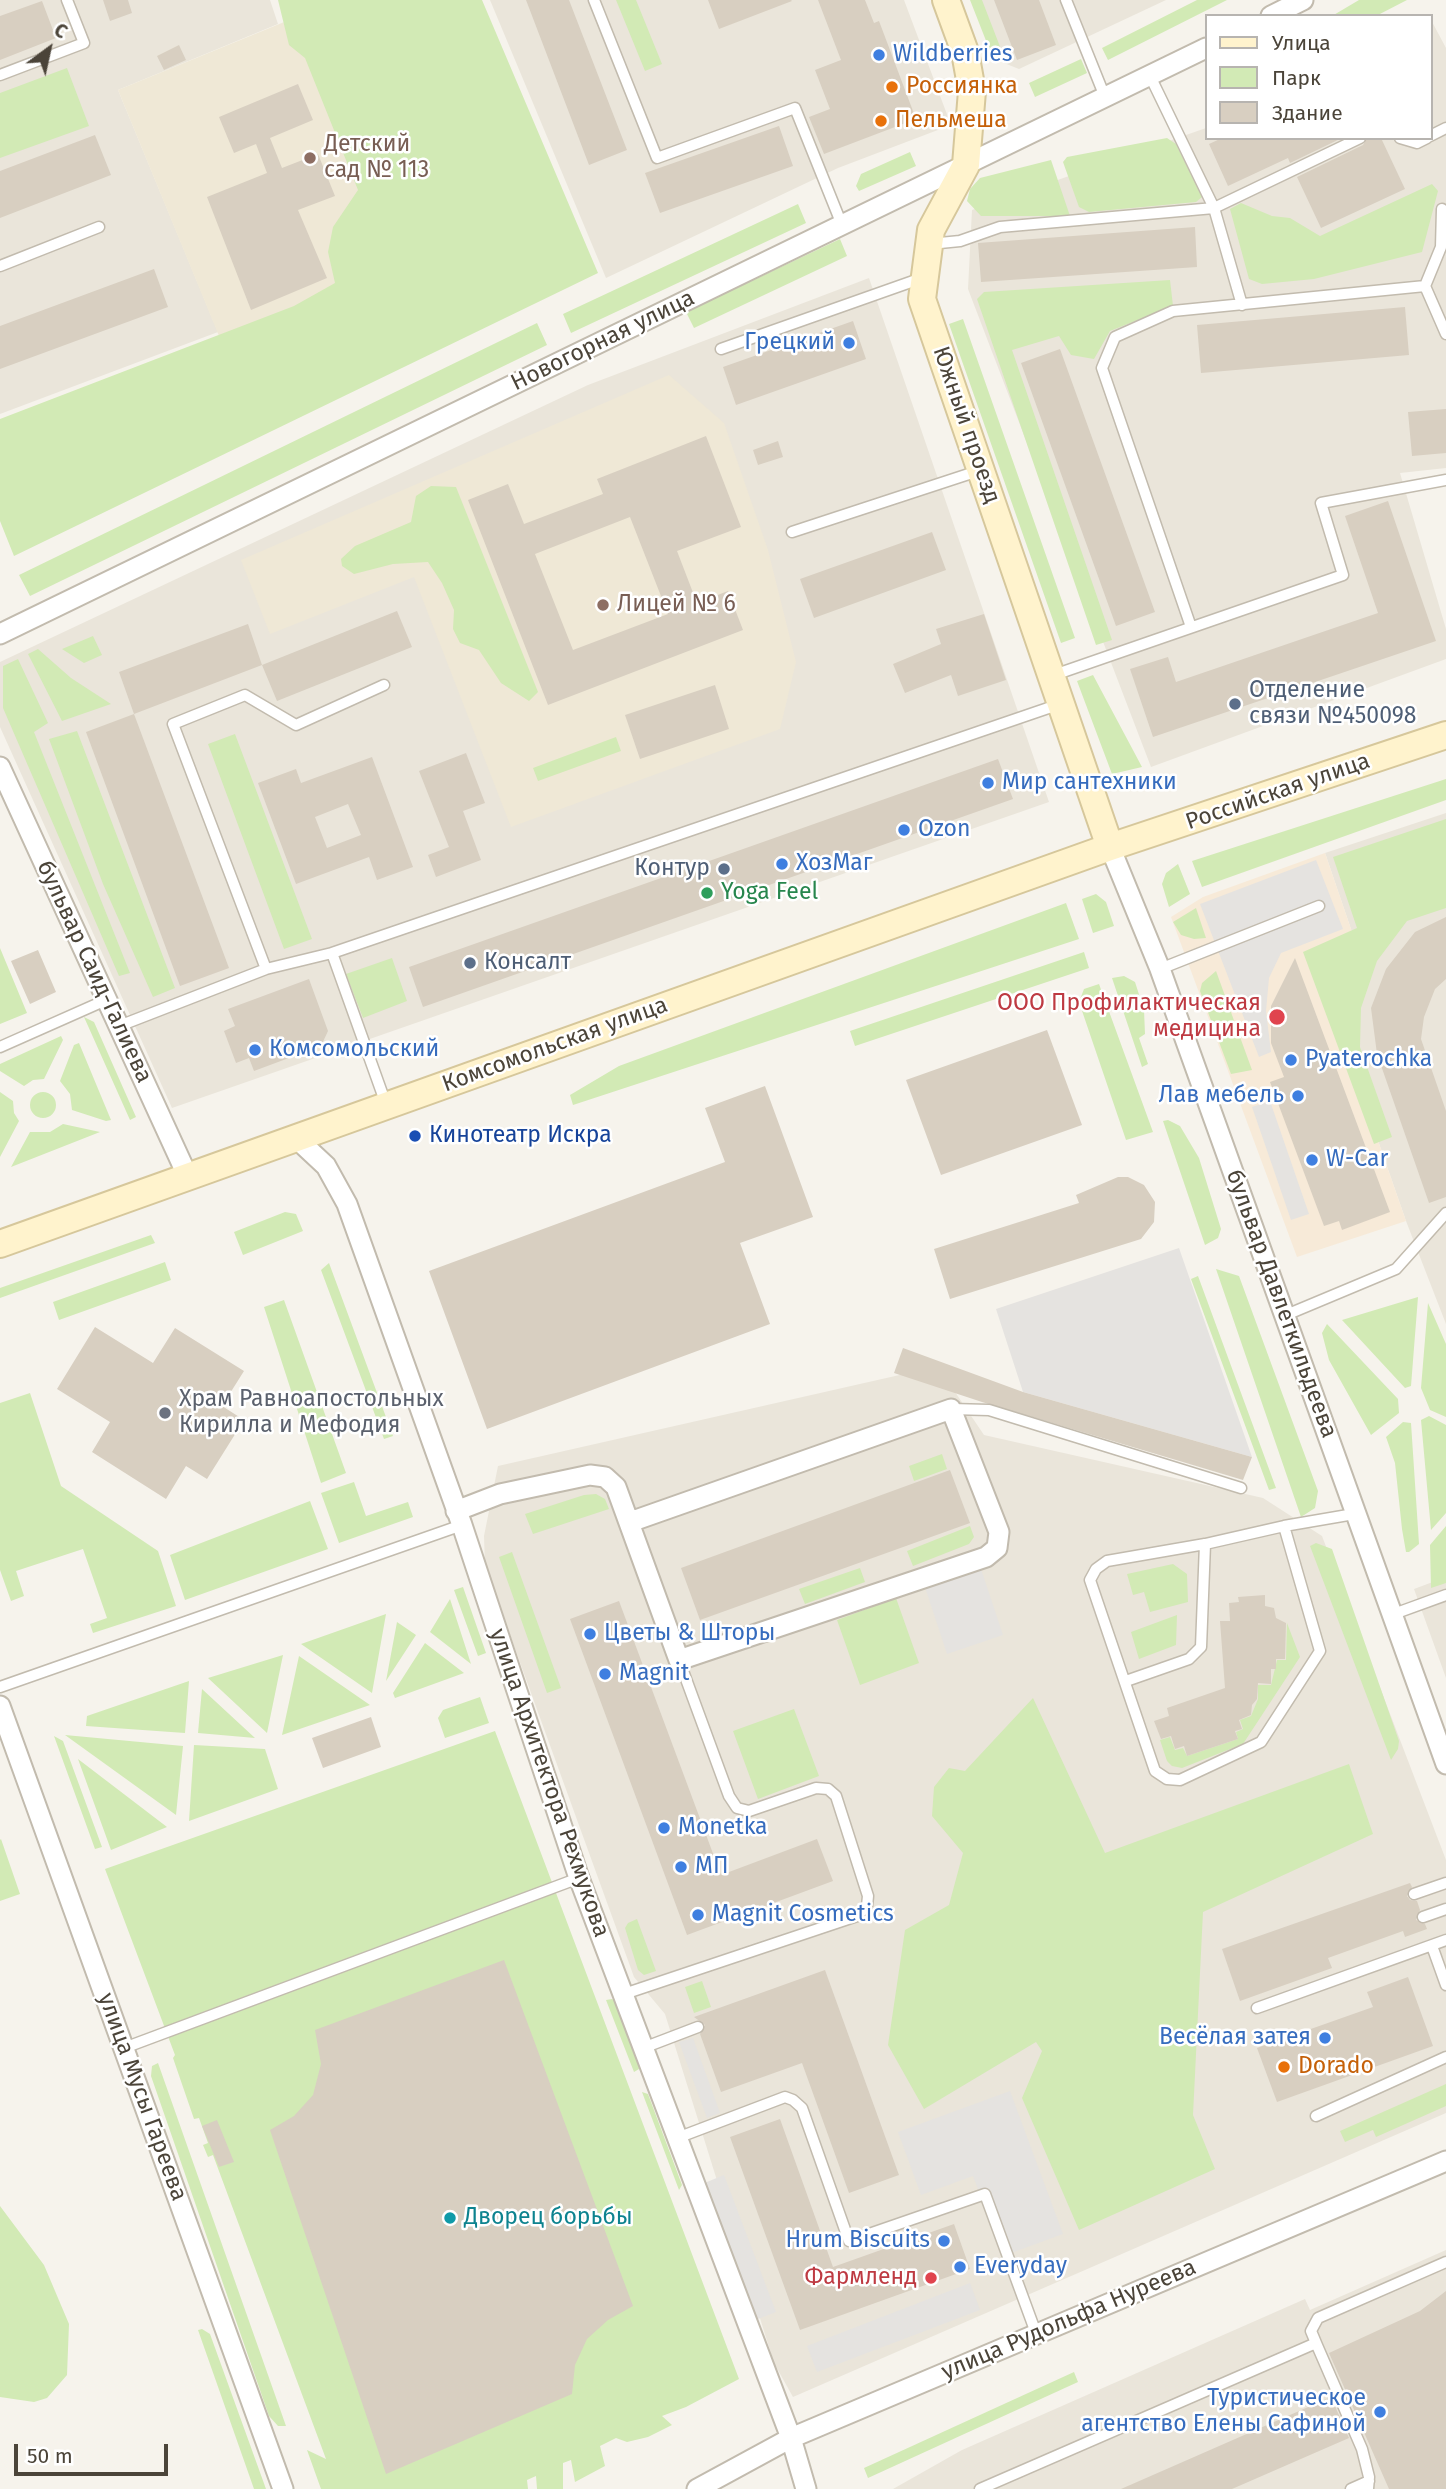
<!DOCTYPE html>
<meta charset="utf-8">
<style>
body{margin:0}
#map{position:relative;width:1446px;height:2489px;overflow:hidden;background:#f6f3ec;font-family:"Fira Sans",sans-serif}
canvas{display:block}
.legend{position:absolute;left:1205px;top:14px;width:228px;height:126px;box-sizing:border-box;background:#fff;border:2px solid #b7b4b0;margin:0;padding:9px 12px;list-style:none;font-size:21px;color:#4b4439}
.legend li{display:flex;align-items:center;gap:14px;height:35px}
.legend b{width:35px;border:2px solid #b7b4b0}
.north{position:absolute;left:14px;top:14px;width:70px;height:70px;-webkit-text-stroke:5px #fff;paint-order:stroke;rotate:33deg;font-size:19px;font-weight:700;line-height:28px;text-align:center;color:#4b4439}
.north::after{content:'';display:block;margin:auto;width:24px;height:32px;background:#4b4439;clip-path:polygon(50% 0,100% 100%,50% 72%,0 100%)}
.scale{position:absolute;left:14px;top:2444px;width:154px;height:32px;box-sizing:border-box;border:4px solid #4b4439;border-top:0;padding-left:9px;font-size:21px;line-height:24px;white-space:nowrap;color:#4b4439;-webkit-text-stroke:5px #fff;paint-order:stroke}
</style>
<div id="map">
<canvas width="1446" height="2489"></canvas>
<ul class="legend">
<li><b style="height:9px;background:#fff3cd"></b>Улица</li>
<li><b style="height:19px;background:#d2eab5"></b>Парк</li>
<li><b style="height:19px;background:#d8cfc1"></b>Здание</li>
</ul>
<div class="north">С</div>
<div class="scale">50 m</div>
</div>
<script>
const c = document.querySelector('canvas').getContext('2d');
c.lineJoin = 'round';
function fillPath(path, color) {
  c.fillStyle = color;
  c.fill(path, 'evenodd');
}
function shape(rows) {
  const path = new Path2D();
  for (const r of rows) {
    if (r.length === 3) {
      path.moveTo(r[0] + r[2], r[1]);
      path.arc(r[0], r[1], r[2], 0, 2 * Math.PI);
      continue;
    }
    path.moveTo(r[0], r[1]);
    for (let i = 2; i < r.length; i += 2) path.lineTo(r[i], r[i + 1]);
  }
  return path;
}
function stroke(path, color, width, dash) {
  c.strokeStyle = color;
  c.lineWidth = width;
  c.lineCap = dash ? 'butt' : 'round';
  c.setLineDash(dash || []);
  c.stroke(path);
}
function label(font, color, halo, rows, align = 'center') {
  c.font = font + ' "Fira Sans",sans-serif';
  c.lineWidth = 5;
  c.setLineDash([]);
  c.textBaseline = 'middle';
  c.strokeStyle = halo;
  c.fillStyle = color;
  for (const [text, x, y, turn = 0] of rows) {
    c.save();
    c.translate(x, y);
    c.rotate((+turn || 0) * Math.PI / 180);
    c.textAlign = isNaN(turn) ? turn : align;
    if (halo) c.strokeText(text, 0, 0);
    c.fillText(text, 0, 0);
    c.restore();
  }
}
const residential = shape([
 [0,0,270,0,278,24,118,90,218,332,0,414],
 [490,0,904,0,951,125,838,168,606,278],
 [980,0,1166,0,1019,69,1004,63],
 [1430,18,1446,48,1446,468,1400,473,1446,629,1446,659,1151,767,968,289,972,210,1206,128,1206,138,1430,138],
 [869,278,1049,802,172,1108,0,727,0,662,588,385],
 [1446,813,1446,1324,1406,1221,1313,954,1352,932,1325,853],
 [904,1374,951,1386,984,1435,1263,1498,1322,1536,1446,1860,1446,2113,793,2397,774,2363,665,2014,634,1977,485,1566,484,1536,498,1466],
 [1446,1577,1446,1678,1414,1589],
 [1446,2250,1446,2489,893,2489,962,2450,1305,2299,1310,2310]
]);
const commercial = shape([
 [1325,853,1352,932,1313,954,1406,1221,1297,1257,1171,917,1203,897]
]);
const education = shape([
 [338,0,502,226,221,341,118,90],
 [669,375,724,423,768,550,796,662,780,729,511,827,414,577,270,634,241,560]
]);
const green = shape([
 [278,0,482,0,598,273,14,556,0,521,0,419,294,306,335,283,328,252,333,227,358,190,305,58,289,45],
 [616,0,636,0,662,64,645,71],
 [970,0,982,0,1004,57,994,61],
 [1197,0,1227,0,1108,60,1102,48],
 [1359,0,1407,0,1376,16,1332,16],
 [1081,59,1087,73,1035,97,1029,83],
 [67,68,89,126,0,158,0,93],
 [1167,138,1176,144,1202,197,1196,202,1089,212,1079,207,1063,162,1067,157],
 [910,152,916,166,859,191,856,186,861,174],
 [1051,160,1070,216,981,216,967,201,970,189,980,178],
 [1432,184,1438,191,1422,252,1314,279,1262,284,1249,279,1230,209,1241,203,1272,216,1290,218,1320,236],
 [798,204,806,223,571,333,563,314],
 [840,239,847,256,694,328,686,312],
 [1170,280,1173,306,1110,331,1094,359,1071,355,1059,336,1012,350,1112,640,1096,645,977,299,984,292],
 [963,319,1075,638,1061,643,949,324],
 [537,323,547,345,30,596,19,575],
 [431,486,456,487,538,692,529,701,501,683,479,650,460,643,453,629,454,610,442,583,428,562,393,564,354,574,342,566,341,559,355,546,411,522,416,496],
 [93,636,102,655,84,663,62,649],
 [38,649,71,678,111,704,62,721,28,654],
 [18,659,48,723,34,732,130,973,119,976,3,708,3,666],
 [1093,675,1142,767,1112,774,1077,681],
 [77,731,175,988,153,997,103,884,49,739],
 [235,734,312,939,284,949,208,744],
 [616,737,621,751,538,781,533,768],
 [1446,779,1446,800,1202,887,1192,861],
 [1446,819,1446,908,1407,921,1377,961,1361,1008,1360,1047,1392,1137,1374,1144,1303,952,1357,928,1333,857],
 [1178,864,1190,894,1169,907,1162,884,1166,873],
 [1096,894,1106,902,1114,926,1093,933,1082,899],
 [1066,903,1079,939,573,1105,570,1095,619,1066],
 [1196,908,1206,938,1194,939,1181,935,1173,922],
 [0,948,27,1013,0,1024],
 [1084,952,1089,968,855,1046,850,1031],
 [392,958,407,1001,363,1018,346,974],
 [1216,971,1252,1070,1231,1074,1200,991,1202,983],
 [1124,976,1135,982,1144,1010,1145,1034,1139,1038,1148,1064,1142,1067,1112,978],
 [1099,984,1153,1132,1126,1140,1079,1002,1084,989],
 [84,1017,94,1022,136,1117,130,1120],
 [61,1036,63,1040,44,1079,33,1080,24,1086,0,1071,0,1064],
 [79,1043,111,1120,106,1121,72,1110,70,1094,60,1081,74,1045],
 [0,1092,13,1101,14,1113,19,1121,0,1157],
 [43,1105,13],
 [1168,1120,1180,1126,1199,1158,1221,1229,1218,1238,1205,1245,1163,1121],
 [63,1124,100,1132,11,1167,30,1132,50,1132],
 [285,1212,296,1214,303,1231,243,1255,234,1232],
 [151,1235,155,1243,0,1298,0,1288],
 [165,1262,171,1280,59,1320,53,1302],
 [329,1263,393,1436,384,1439,321,1270],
 [1216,1269,1239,1276,1318,1491,1315,1508,1301,1517],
 [1198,1276,1276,1488,1269,1490,1191,1279],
 [1418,1297,1411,1386,1405,1388,1342,1320],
 [284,1300,346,1473,321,1483,264,1307],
 [1428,1303,1446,1344,1446,1417,1430,1410,1421,1388],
 [1327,1324,1398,1399,1399,1413,1371,1435,1329,1360,1322,1333],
 [30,1393,61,1486,158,1551,176,1606,93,1633,90,1624,107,1618,83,1549,16,1571,24,1596,11,1601,0,1570,0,1403],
 [1429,1416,1446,1425,1446,1513,1431,1530,1421,1420],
 [1403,1422,1411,1423,1419,1544,1409,1552,1406,1552,1402,1529,1395,1463,1386,1437],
 [942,1454,947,1469,914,1481,909,1466],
 [354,1482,366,1516,408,1502,413,1517,339,1543,321,1493],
 [596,1494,605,1499,609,1509,533,1534,525,1514,584,1495],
 [310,1501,328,1549,185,1600,170,1555],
 [970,1526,974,1537,969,1544,913,1566,907,1551],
 [1446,1526,1446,1583,1431,1588,1430,1545],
 [1316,1543,1332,1549,1399,1741,1398,1749,1391,1760,1310,1546],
 [512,1552,561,1688,547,1693,499,1557],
 [1173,1564,1187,1574,1188,1602,1150,1612,1144,1592,1133,1595,1127,1574],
 [860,1568,865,1582,805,1604,799,1589],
 [463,1587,486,1653,478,1656,454,1590],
 [896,1598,919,1663,860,1685,837,1620],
 [450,1599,471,1664,430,1632],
 [386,1614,372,1693,301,1644],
 [1177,1615,1176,1645,1139,1659,1131,1632],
 [397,1622,416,1635,386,1681],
 [1287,1623,1300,1657,1243,1744,1182,1768,1172,1766,1167,1761,1160,1740,1170,1737,1175,1750,1183,1748,1187,1756,1238,1739,1236,1732,1243,1729,1240,1720,1251,1716,1258,1699,1258,1685,1271,1685,1277,1660,1286,1660],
 [425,1643,464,1673,395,1698,393,1693],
 [283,1655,267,1733,208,1678],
 [299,1656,370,1705,282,1735],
 [189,1681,185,1733,86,1726,87,1716],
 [202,1689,255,1738,198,1733],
 [480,1697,489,1723,445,1738,438,1718,443,1710],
 [1033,1698,1105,1853,1349,1764,1373,1834,1203,1912,1193,2115,1215,2169,1079,2230,1022,2098,1042,2051,1036,2042,924,2109,888,2045,905,1930,949,1905,963,1853,932,1816,934,1787,949,1768,965,1771],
 [794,1709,819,1776,758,1799,733,1731],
 [495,1731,739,2379,686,2407,662,2416,672,2425,648,2437,627,2442,616,2438,600,2446,605,2466,575,2482,571,2460,563,2463,563,2489,537,2489,536,2476,527,2480,528,2489,321,2489,307,2450,326,2459,213,2155,208,2157,203,2145,208,2143,199,2118,194,2119,173,2058,175,2055,105,1869],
 [65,1735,183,1746,176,1815],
 [54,1736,63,1741,102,1847,95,1849],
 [194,1745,265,1749,278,1789,189,1821],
 [78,1759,167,1827,111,1850],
 [1,1839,20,1894,0,1901,0,1840],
 [637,1919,656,1971,644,1975,638,1970,625,1928,628,1923],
 [702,1981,711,2007,694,2013,685,1987],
 [612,1999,618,2003,639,2062,639,2069,634,2072,606,2000],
 [158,2063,286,2426,278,2426,269,2416,151,2076,152,2066],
 [1446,2084,1446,2106,1376,2137,1373,2130,1345,2142,1340,2131],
 [642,2092,648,2094,682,2185,679,2190],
 [0,2206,44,2265,69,2324,67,2375,47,2398,34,2402,0,2397],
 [202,2329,210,2334,266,2489,254,2489,198,2330],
 [1074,2372,1078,2382,868,2478,864,2468]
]);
const parking = shape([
 [1316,860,1343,929,1281,953,1269,978,1266,1011,1271,1052,1259,1057,1200,904],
 [1270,1101,1309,1214,1291,1220,1252,1107],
 [1179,1248,1252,1457,1023,1392,996,1309],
 [980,1566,1003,1635,947,1654,924,1584],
 [693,2038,720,2113,707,2118,679,2042],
 [1010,2091,1063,2234,1003,2256,973,2176,921,2195,898,2132],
 [724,2175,776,2312,753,2321,702,2184],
 [970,2283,980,2310,817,2372,807,2346]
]);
const building = shape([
 [103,0,128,0,132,13,110,21],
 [526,0,569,0,627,150,589,165],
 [708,0,791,0,792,1,719,29],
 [818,0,865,0,874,23,879,21,916,119,824,154,809,117,830,109,815,70,841,60],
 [994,0,1039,0,1056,45,1017,60],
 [42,1,56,38,0,60,0,16],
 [179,45,186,60,164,70,157,56],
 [298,84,313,120,270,138,282,168,318,154,335,196,298,210,327,278,251,310,207,197,267,173,256,144,234,153,219,117],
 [779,126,793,166,660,213,645,173],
 [95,135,111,175,0,218,0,171],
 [1222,138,1342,138,1290,163,1288,158,1228,186,1209,144],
 [1367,138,1381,138,1405,189,1321,228,1297,177,1363,145],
 [1195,227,1197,267,981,282,978,243],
 [154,269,168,307,0,369,0,326],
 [1405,307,1409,355,1201,373,1197,325],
 [853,321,866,359,736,405,723,367],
 [1060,349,1155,612,1116,626,1021,363],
 [1446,409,1446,453,1412,456,1408,412],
 [706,436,741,527,677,551,697,603,728,591,743,630,548,705,468,500,508,484,524,524,603,494,597,479],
 [630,517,668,614,573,650,535,554],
 [778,441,783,457,758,465,753,450],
 [1388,501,1436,641,1153,737,1130,669,1168,657,1176,682,1378,613,1345,516],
 [932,532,946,570,814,618,800,579],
 [397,611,412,647,277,701,262,665],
 [984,614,1006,680,958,696,951,675,905,693,893,664,941,644,936,629],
 [248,624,262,665,134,714,119,672],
 [715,685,729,729,640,759,625,715],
 [134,714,229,968,180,986,86,732],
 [466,753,485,803,463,811,481,860,436,877,428,855,449,847,419,771],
 [372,757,413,867,377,880,369,857,296,884,258,783,296,769,301,783],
 [348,804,361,835,327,848,315,817],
 [998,759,1013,799,423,1007,409,967],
 [1446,917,1446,979,1435,989,1424,1017,1421,1039,1446,1111,1446,1197,1429,1203,1377,1054,1371,1008,1386,969,1415,932],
 [38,950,56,992,30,1004,11,961],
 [1295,958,1390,1212,1342,1230,1339,1221,1324,1226,1270,1082,1284,1077,1271,1043,1271,1006],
 [309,979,328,1031,321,1046,254,1071,249,1058,236,1063,224,1031,235,1026,228,1009],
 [1047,1030,1082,1125,941,1175,906,1080],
 [765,1086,813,1217,740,1243,770,1324,487,1429,429,1271,725,1162,705,1108],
 [1118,1177,1128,1177,1144,1185,1155,1202,1154,1222,1141,1239,950,1299,934,1249,1079,1203,1076,1195],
 [95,1327,153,1363,175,1328,244,1371,222,1406,244,1420,207,1479,186,1466,166,1499,92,1452,110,1422,57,1389],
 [903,1348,1023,1392,1252,1457,1243,1480,982,1402,894,1373],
 [950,1470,970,1523,700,1620,681,1568],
 [1265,1595,1265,1606,1274,1608,1276,1618,1286,1623,1285,1659,1276,1659,1276,1669,1271,1669,1271,1684,1258,1683,1257,1699,1252,1705,1251,1715,1239,1720,1242,1729,1235,1731,1238,1739,1187,1756,1184,1746,1175,1749,1171,1736,1161,1739,1154,1721,1169,1716,1167,1708,1225,1688,1220,1621,1230,1621,1229,1603,1239,1602,1238,1597],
 [619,1601,721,1875,817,1839,833,1881,687,1935,570,1619],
 [371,1717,381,1747,323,1768,312,1738],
 [1410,1883,1412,1887,1407,1896,1410,1900,1417,1901,1420,1910,1416,1920,1425,1924,1427,1929,1405,1937,1403,1931,1328,1958,1332,1968,1240,2001,1222,1949],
 [504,1960,633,2306,608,2320,587,2339,575,2365,572,2394,386,2474,270,2130,294,2116,313,2095,321,2064,315,2030],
 [825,1970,899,2175,849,2193,802,2063,721,2092,700,2034,705,2025,694,2017],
 [1408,1977,1433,2046,1277,2102,1257,2048,1373,2007,1367,1992],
 [780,2119,833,2267,954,2224,970,2269,800,2330,730,2137],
 [217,2120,234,2162,219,2167,202,2126],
 [1446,2291,1446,2489,1389,2489,1329,2353,1420,2311],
 [1331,2397,1349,2438,1232,2489,1121,2489]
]);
const lane = shape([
 [594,0,657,158,795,108,842,225],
 [1066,0,1105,97],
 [0,75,84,43,67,0],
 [1150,76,1214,208,1242,305],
 [1430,136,1446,128],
 [1400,138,1417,143,1427,138],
 [930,244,960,241,1000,227,1214,208,1360,138],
 [0,266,99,227],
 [1425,286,1441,247,1442,209],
 [721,349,922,278],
 [792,532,978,471],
 [1191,627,1102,368,1115,337,1173,311,1425,286,1446,334],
 [1054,675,1343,575,1321,503,1446,480],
 [332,953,1060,704],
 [266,969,173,724,245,695,296,725,384,685],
 [1160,969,1319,906],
 [119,1026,266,969,332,953,386,1104],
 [0,1047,106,1000],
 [1286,1315,1396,1269,1446,1213],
 [951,1409,989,1410,1241,1488],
 [1284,1526,1320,1651,1261,1742,1180,1780,1167,1779,1155,1771,1090,1580,1096,1569,1107,1561,1205,1544,1284,1526,1354,1514],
 [1391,1615,1446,1595],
 [1126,1681,1189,1659,1201,1647,1205,1544],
 [0,1687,462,1525],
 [1414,1894,1446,1883],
 [1423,1917,1446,1909],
 [1432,1946,1446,1985],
 [624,1994,857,1916,867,1906,868,1896,836,1796,828,1789,816,1788,749,1811,737,1808,729,1796,679,1660],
 [1257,2008,1446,1940],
 [124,2048,579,1878],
 [643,2048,698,2027],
 [1316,2116,1446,2057],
 [677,2138,785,2097,793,2100,802,2108,849,2241,985,2194,1036,2333],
 [1316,2343,1311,2331,1318,2318,1446,2262],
 [980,2489,1316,2343,1362,2449,1369,2477,1368,2489],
 [1351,2489,1369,2481]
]);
const street = shape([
 [1271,16,1303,0],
 [0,634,1206,48],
 [0,767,188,1177],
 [1110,847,1160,969,1446,1764],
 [296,1138,326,1166,347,1204,462,1525,579,1878,791,2438,806,2489],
 [456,1511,500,1494,590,1475,605,1477,616,1487,679,1660,986,1557,997,1548,999,1532,951,1409,630,1522],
 [0,1706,283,2489],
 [697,2489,791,2438,1446,2161]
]);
const secondary = shape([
 [946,0,965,52,972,91,966,165,931,230,922,299,1110,847],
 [0,1244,1110,847,1446,735]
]);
const markers = [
 [879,55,7,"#3f7fe0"],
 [892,87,7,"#e8710a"],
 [881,121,7,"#e8710a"],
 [310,158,7,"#8d6e63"],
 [849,343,7,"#3f7fe0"],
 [603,605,7,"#8d6e63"],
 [1235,704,7,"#5c6f8a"],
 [988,783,7,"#3f7fe0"],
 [904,830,7,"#3f7fe0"],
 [782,864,7,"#3f7fe0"],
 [724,869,7,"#5c6f8a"],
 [707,893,7,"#2e9e5b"],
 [470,963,7,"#5c6f8a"],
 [1277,1017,9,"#e0444e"],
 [255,1050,7,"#3f7fe0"],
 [1291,1060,7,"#3f7fe0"],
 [1298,1096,7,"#3f7fe0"],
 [415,1136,7,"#1a4fb4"],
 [1312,1160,7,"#3f7fe0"],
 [165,1413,7,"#6b7280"],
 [590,1634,7,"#3f7fe0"],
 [605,1674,7,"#3f7fe0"],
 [664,1828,7,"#3f7fe0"],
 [681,1867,7,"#3f7fe0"],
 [698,1915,7,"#3f7fe0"],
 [1325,2038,7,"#3f7fe0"],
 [1284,2067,7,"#e8710a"],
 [450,2218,7,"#0f9aa8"],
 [944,2241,7,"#3f7fe0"],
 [960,2267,7,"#3f7fe0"],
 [931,2278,7,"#e0444e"],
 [1380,2412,7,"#3f7fe0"]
];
const shopNames = [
 ["Wildberries",893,55],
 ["Грецкий",835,343,"right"],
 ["Мир сантехники",1002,783],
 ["Ozon",918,830],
 ["ХозМаг",796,864],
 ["Комсомольский",269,1050],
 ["Pyaterochka",1305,1060],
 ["Лав мебель",1284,1096,"right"],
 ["W-Car",1326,1160],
 ["Цветы & Шторы",604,1634],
 ["Magnit",619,1674],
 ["Monetka",678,1828],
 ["МП",695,1867],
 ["Magnit Cosmetics",712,1915],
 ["Весёлая затея",1311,2038,"right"],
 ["Hrum Biscuits",930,2241,"right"],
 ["Everyday",974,2267],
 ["Туристическое",1366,2399,"right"],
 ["агентство Елены Сафиной",1366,2425,"right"]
];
const foodNames = [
 ["Россиянка",906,87],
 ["Пельмеша",895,121],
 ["Dorado",1298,2067]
];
const educationNames = [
 ["Детский",324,145],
 ["сад № 113",324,171],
 ["Лицей № 6",617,605]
];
const streetNames = [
 ["Новогорная улица",603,341,-26],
 ["Южный проезд",966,425,71],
 ["Российская улица",1278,792,-19],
 ["бульвар Саид-Галиева",94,972,65],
 ["Комсомольская улица",555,1045,-20],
 ["бульвар Давлеткильдеева",1281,1304,70],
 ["улица Архитектора Рехмукова",549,1783,71],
 ["улица Мусы Гареева",142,2097,70],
 ["улица Рудольфа Нуреева",1069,2320,-23]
];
const serviceNames = [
 ["Отделение",1249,691],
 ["связи №450098",1249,717],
 ["Контур",710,869,"right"],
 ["Консалт",484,963]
];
const leisureNames = [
 ["Yoga Feel",721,893]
];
const healthNames = [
 ["ООО Профилактическая",1261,1004],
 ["медицина",1261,1030],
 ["Фармленд",917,2278]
];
const transitNames = [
 ["Кинотеатр Искра",429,1136]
];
const worshipNames = [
 ["Храм Равноапостольных",179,1400],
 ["Кирилла и Мефодия",179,1426]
];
const cultureNames = [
 ["Дворец борьбы",464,2218]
];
fillPath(residential, '#eae5da');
fillPath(commercial, '#f7ead8');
fillPath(education, '#efe8d6');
fillPath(green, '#d2eab5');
fillPath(parking, '#e5e3e0');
fillPath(building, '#d8cfc1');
stroke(lane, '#c2bbae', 13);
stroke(street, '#c2bbae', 23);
stroke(secondary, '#d6c79b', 30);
stroke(lane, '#fff', 10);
stroke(street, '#fff', 19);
stroke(secondary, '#fff3cd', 26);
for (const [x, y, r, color] of markers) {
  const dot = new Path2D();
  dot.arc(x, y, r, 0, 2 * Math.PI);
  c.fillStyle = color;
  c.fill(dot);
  stroke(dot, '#fff', 2.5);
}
label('23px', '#366cbe', '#fff', shopNames, 'left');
label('23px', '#c56008', '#fff', foodNames, 'left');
label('23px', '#785e54', '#fff', educationNames, 'left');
label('23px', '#4b4439', '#fff', streetNames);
label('23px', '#4e5e75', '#fff', serviceNames, 'left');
label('23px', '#27864d', '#fff', leisureNames, 'left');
label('23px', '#be3a42', '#fff', healthNames, 'right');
label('23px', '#164399', '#fff', transitNames, 'left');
label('23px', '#5b616d', '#fff', worshipNames, 'left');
label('23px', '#0d838f', '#fff', cultureNames, 'left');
</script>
